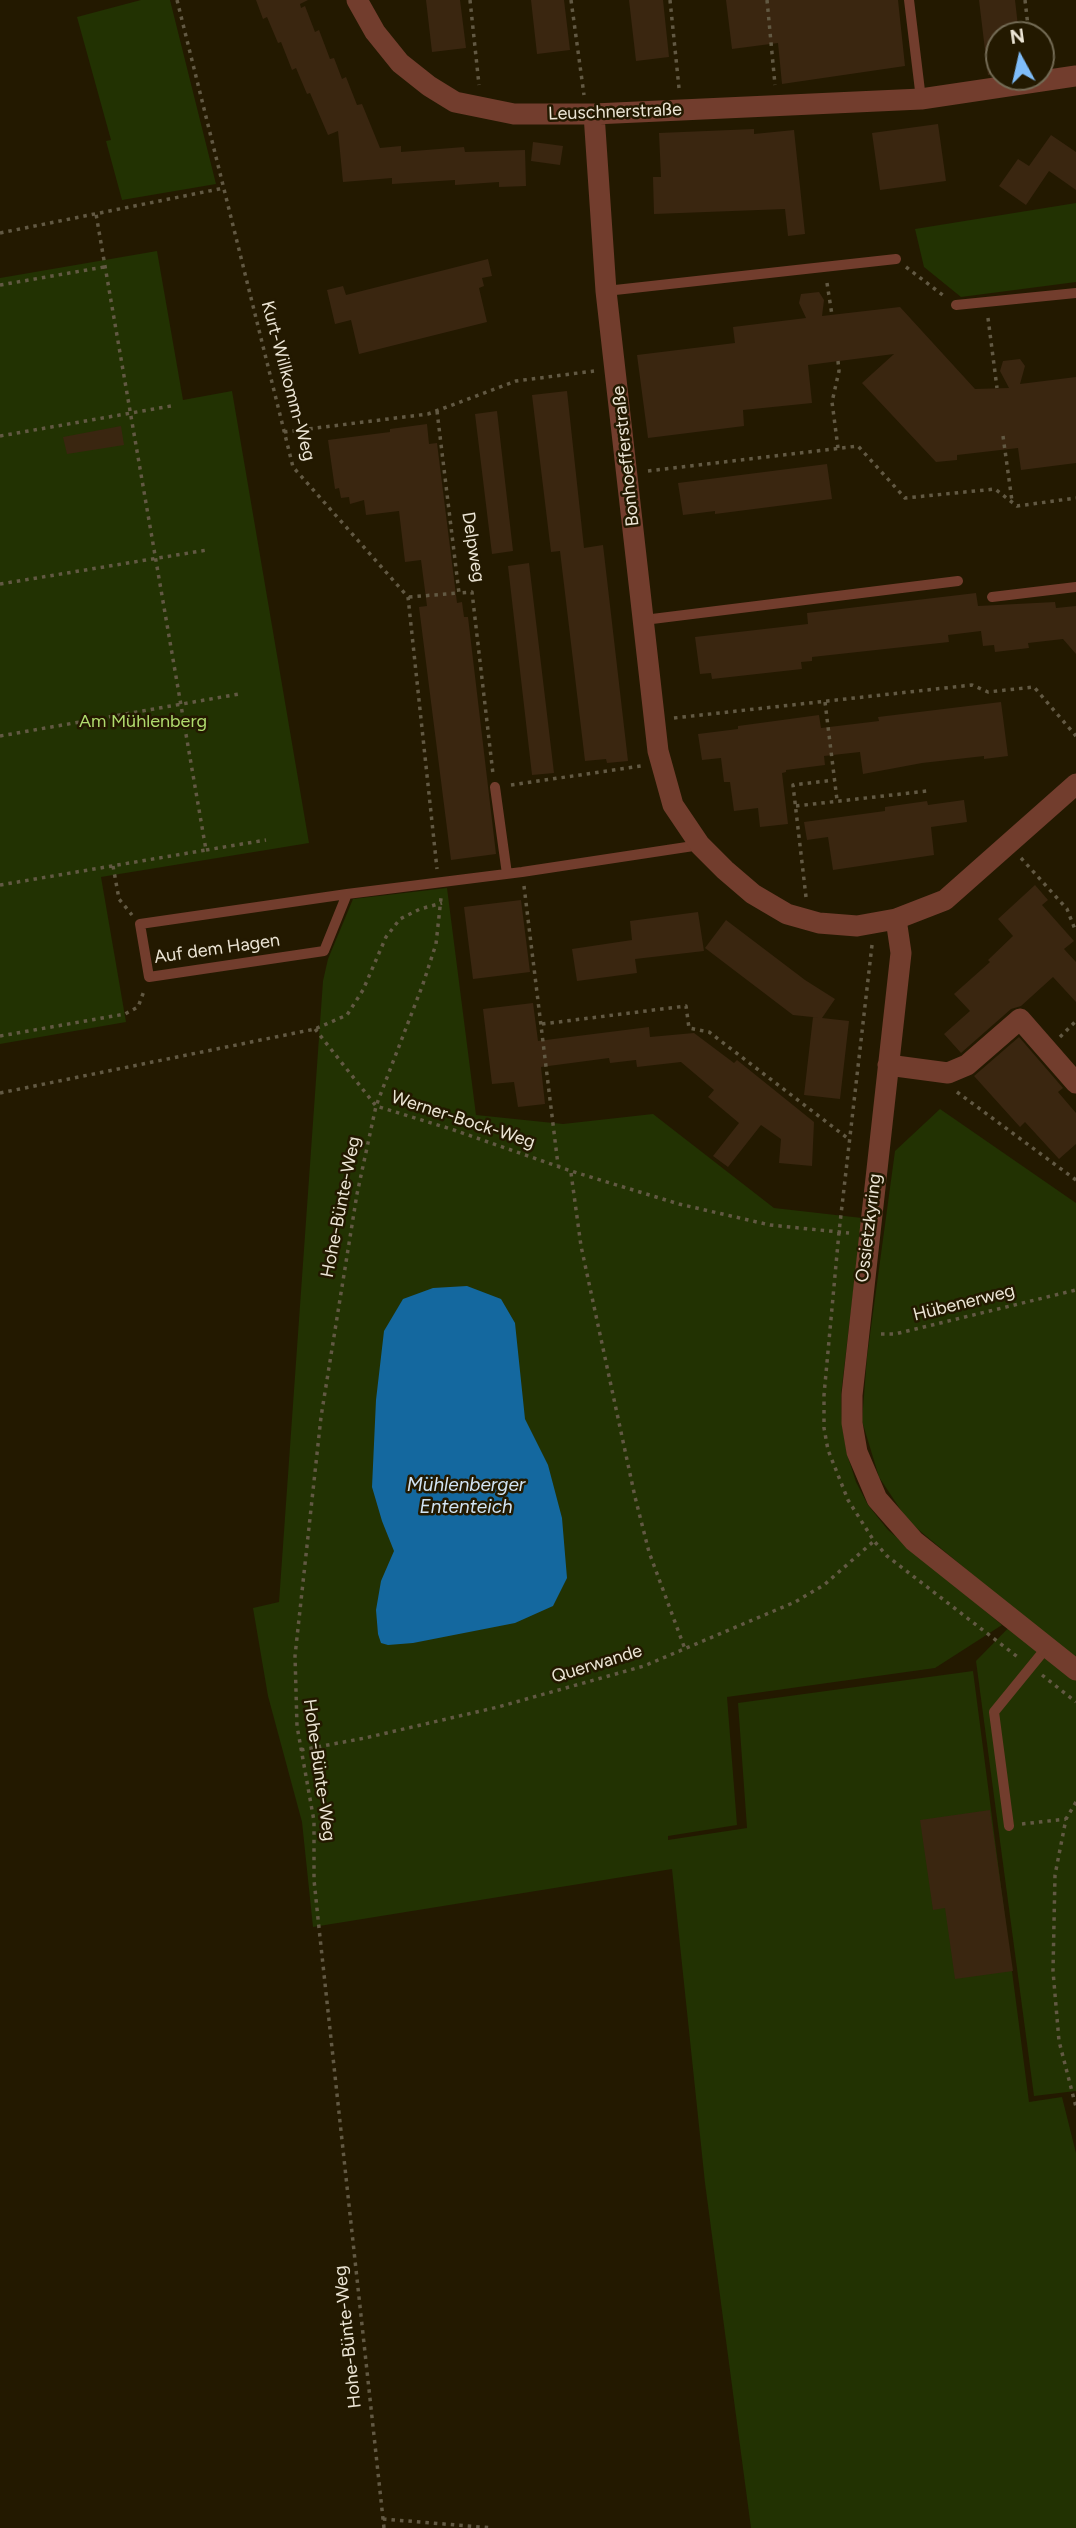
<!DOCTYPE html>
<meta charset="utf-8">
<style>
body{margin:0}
#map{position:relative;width:1076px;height:2528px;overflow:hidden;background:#231900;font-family:Figtree,sans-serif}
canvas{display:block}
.north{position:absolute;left:985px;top:21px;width:70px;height:70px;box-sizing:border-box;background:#231900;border:2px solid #736b55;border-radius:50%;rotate:352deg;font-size:19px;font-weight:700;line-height:28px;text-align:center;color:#ece5d5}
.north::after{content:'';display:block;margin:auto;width:24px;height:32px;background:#7fbdf9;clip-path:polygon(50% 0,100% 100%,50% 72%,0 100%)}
</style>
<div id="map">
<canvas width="1076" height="2528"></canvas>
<div class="north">N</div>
</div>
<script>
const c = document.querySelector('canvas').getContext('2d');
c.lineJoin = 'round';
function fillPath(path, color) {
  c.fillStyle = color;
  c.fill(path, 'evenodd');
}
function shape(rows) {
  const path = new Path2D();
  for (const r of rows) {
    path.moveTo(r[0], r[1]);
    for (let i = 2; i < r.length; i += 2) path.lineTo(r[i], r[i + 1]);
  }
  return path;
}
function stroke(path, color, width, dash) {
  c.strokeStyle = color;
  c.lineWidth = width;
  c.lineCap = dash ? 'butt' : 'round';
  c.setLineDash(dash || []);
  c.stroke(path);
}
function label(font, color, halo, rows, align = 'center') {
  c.font = font + ' Figtree,sans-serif';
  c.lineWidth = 5;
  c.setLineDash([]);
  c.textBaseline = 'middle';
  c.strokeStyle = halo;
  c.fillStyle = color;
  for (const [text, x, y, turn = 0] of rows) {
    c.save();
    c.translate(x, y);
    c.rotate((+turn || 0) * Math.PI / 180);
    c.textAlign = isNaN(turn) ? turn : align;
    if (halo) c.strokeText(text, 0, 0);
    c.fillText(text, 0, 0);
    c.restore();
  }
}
const green = shape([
 [141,0,170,0,216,184,122,200,106,141,111,140,77,17],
 [1076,203,1076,282,961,297,924,267,915,229],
 [157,251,183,400,232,391,309,843,101,877,126,1022,0,1044,0,278],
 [447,888,476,1115,563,1124,653,1114,774,1208,862,1218,841,1394,842,1425,847,1454,856,1482,868,1505,888,1530,1002,1625,935,1668,727,1697,737,1825,668,1836,668,1840,747,1828,738,1703,973,1671,1029,2102,1062,2097,1076,2153,1076,2528,751,2528,705,2183,672,1869,313,1927,302,1822,268,1696,253,1608,279,1602,323,981,328,959,353,899],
 [940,1109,1076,1203,1076,2091,1034,2096,976,1661,1021,1615,908,1521,879,1477,862,1421,867,1357,895,1151]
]);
const water = shape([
 [467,1286,501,1299,515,1323,525,1419,548,1465,562,1518,567,1578,553,1606,515,1623,413,1643,388,1645,381,1643,378,1634,376,1610,381,1581,394,1551,382,1521,372,1487,376,1400,384,1331,403,1299,433,1288]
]);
const building = shape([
 [256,0,308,0,300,4,301,8,305,6,315,32,319,30,330,59,334,58,342,79,346,77,357,105,362,104,380,148,401,146,401,152,464,147,465,152,525,150,526,186,499,187,499,182,455,185,455,180,392,184,392,178,343,182,338,131,328,135,310,93,307,94,296,68,292,70,281,42,278,43,267,17,263,19],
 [426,0,460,0,466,48,432,52],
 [531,0,564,0,570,50,537,54],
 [629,0,663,0,669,57,636,61],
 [726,0,898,0,905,66,782,84,778,43,732,49],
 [979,0,1015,0,1019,35,999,35,999,74,988,75],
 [938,124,946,181,880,190,872,133],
 [754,129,754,134,794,130,805,234,788,236,785,209,654,214,653,177,661,177,659,133],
 [1051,135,1076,152,1076,190,1049,171,1026,205,999,186,1018,159,1029,166],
 [533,142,563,146,560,165,531,161],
 [488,259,492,276,482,278,484,286,479,288,487,322,359,354,351,320,335,324,327,290,343,286,346,295],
 [819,292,824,300,822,316,900,307,975,389,1009,388,1000,371,1003,361,1020,359,1025,366,1020,384,1076,377,1076,463,1021,470,1018,448,957,455,957,460,936,462,862,383,894,354,808,365,812,403,743,410,744,426,648,438,637,355,735,343,733,327,806,318,799,303,801,294],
 [567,391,584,548,603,545,628,761,607,763,606,759,585,761,560,551,551,552,532,395],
 [497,411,513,551,492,554,475,414],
 [427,424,429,444,437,443,457,603,462,602,464,617,468,617,496,854,451,860,419,607,427,606,421,560,405,562,399,511,366,515,364,500,350,504,349,497,341,498,339,488,335,489,328,440,390,432,390,429],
 [121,426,124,445,67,454,63,437],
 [827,464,832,499,715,514,715,511,683,515,678,483],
 [529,563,554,773,532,775,508,566],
 [976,593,978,606,1055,602,1056,608,1076,606,1076,654,1063,639,1028,643,1029,648,995,652,994,645,983,646,981,631,948,635,949,642,812,657,812,661,801,662,802,669,712,679,711,673,700,674,695,637,808,624,807,613],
 [1001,702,1008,756,984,759,984,756,922,763,863,774,860,752,824,756,825,765,786,770,786,772,782,773,788,824,760,827,758,808,734,811,730,782,724,782,721,758,702,760,698,734,738,729,738,726,819,715,821,728,879,721,878,717],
 [964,800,967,822,931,827,934,855,833,870,828,837,807,840,804,822,885,811,885,807,927,801,928,805],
 [1035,885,1048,900,1042,905,1074,941,1064,949,1076,962,1076,1002,1053,977,1021,1006,1011,1009,961,1053,944,1034,970,1011,954,994,990,962,988,960,1013,936,998,919],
 [521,900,530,972,473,979,464,907],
 [698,912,704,951,635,959,637,973,577,981,572,949,632,940,630,921],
 [726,920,805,980,835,999,822,1018,793,1015,705,948],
 [533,1003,538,1041,649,1027,650,1037,694,1033,734,1063,737,1060,814,1122,812,1166,779,1163,781,1139,761,1125,728,1167,713,1156,739,1123,708,1097,714,1090,681,1062,637,1067,636,1060,610,1063,609,1058,541,1067,545,1104,518,1107,514,1082,492,1084,483,1009],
 [813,1017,849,1021,840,1099,804,1095],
 [1019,1037,1063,1088,1058,1092,1076,1113,1076,1144,1059,1159,1025,1122,1020,1127,974,1076],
 [990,1810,1013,1971,955,1979,945,1908,933,1910,920,1820]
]);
const path = shape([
 [177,0,293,467,408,597,437,869],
 [470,0,479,85],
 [571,0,584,95],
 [670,0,679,88],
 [767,0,775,85],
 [1025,0,1029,35],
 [0,233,224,188],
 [906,267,944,296],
 [827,283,832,315],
 [0,285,104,267],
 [988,318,997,388],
 [838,361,839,371,832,402,838,448],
 [437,411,459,593,472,592,493,774],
 [284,432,428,414,516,381,594,371],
 [0,436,171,406],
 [1003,436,1012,501],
 [648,471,858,446,905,498,995,489,1017,506,1076,498],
 [0,584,207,550],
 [409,597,459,593],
 [825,702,837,800],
 [674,718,972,685,988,692,1034,687,1076,736],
 [0,736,239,694],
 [511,785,641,766],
 [796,806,927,791],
 [206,850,266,840],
 [1021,858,1067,909,1076,932],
 [113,866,119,899,132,915],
 [0,885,206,850,96,214],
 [524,886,558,1165],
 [806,897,793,785,835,780],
 [872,945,839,1232,824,1395,824,1428,828,1450,848,1500,874,1541,887,1556,1019,1658],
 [542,1024,686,1006,689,1028,709,1032,850,1140],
 [315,1029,376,1106,451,1129,571,1171,679,1204,770,1225,849,1233],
 [0,1036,125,1014,138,1007,144,991],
 [1060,1037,1076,1021],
 [957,1092,1076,1180],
 [0,1093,315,1029,347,1015,363,990,386,937,400,919,420,909,442,903],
 [571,1173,581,1246,635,1497,649,1552,685,1649],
 [881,1334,895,1334,1076,1290],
 [1042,1675,1076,1702],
 [301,1750,365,1738,498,1707,644,1666,795,1602,824,1585,874,1541],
 [1076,1802,1066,1819,1055,1875,1053,1971,1059,2041,1076,2107],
 [1022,1824,1066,1819],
 [383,2519,493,2528],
 [384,2528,319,1928,314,1880,314,1821,297,1726,295,1656,321,1417,357,1194,376,1106,423,984,436,944,441,898]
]);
const service = shape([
 [909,0,921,99],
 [606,291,896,259],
 [956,305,1076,293],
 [992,597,1076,587],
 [644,620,958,581],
 [495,787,507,874],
 [347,894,324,951,149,977,140,924,347,894,522,872,700,845],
 [1009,1826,994,1712,1047,1647]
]);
const minor = shape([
 [357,0,375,32,400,63,429,86,455,102,514,114,594,114,921,99,1076,76],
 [594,114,606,291,658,751,673,805,700,845,725,870,753,894,787,914,819,923,857,926,896,919],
 [1076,784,945,900,896,919,901,953,852,1395,852,1423,857,1452,877,1499,914,1541,1076,1670],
 [888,1065,948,1073,967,1065,1020,1019,1076,1083]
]);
const streetNames = [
 ["Leuschnerstraße",615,112,-2],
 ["Kurt-Willkomm-Weg",288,381,75],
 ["Bonhoefferstraße",626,456,-96],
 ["Delpweg",473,547,81],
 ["Auf dem Hagen",217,949,-8],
 ["Werner-Bock-Weg",463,1120,18],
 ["Hohe-Bünte-Weg",341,1207,-79],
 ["Ossietzkyring",869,1228,-83],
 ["Hübenerweg",964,1303,-14],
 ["Querwande",597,1664,-17],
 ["Hohe-Bünte-Weg",319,1770,82],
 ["Hohe-Bünte-Weg",348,2337,-96]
];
const parkNames = [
 ["Am Mühlenberg",143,722]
];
const waterNames = [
 ["Mühlenberger",466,1485],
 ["Ententeich",466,1507]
];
fillPath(green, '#223202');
fillPath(water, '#14689f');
fillPath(building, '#3a2610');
stroke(path, '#625943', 3.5, [3.5, 5]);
stroke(service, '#723d2d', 10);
stroke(minor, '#723d2d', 21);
label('18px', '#ece5d5', '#231900', streetNames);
label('18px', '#b0db6d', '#231900', parkNames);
label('italic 19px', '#d2e4f4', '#231900', waterNames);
</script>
